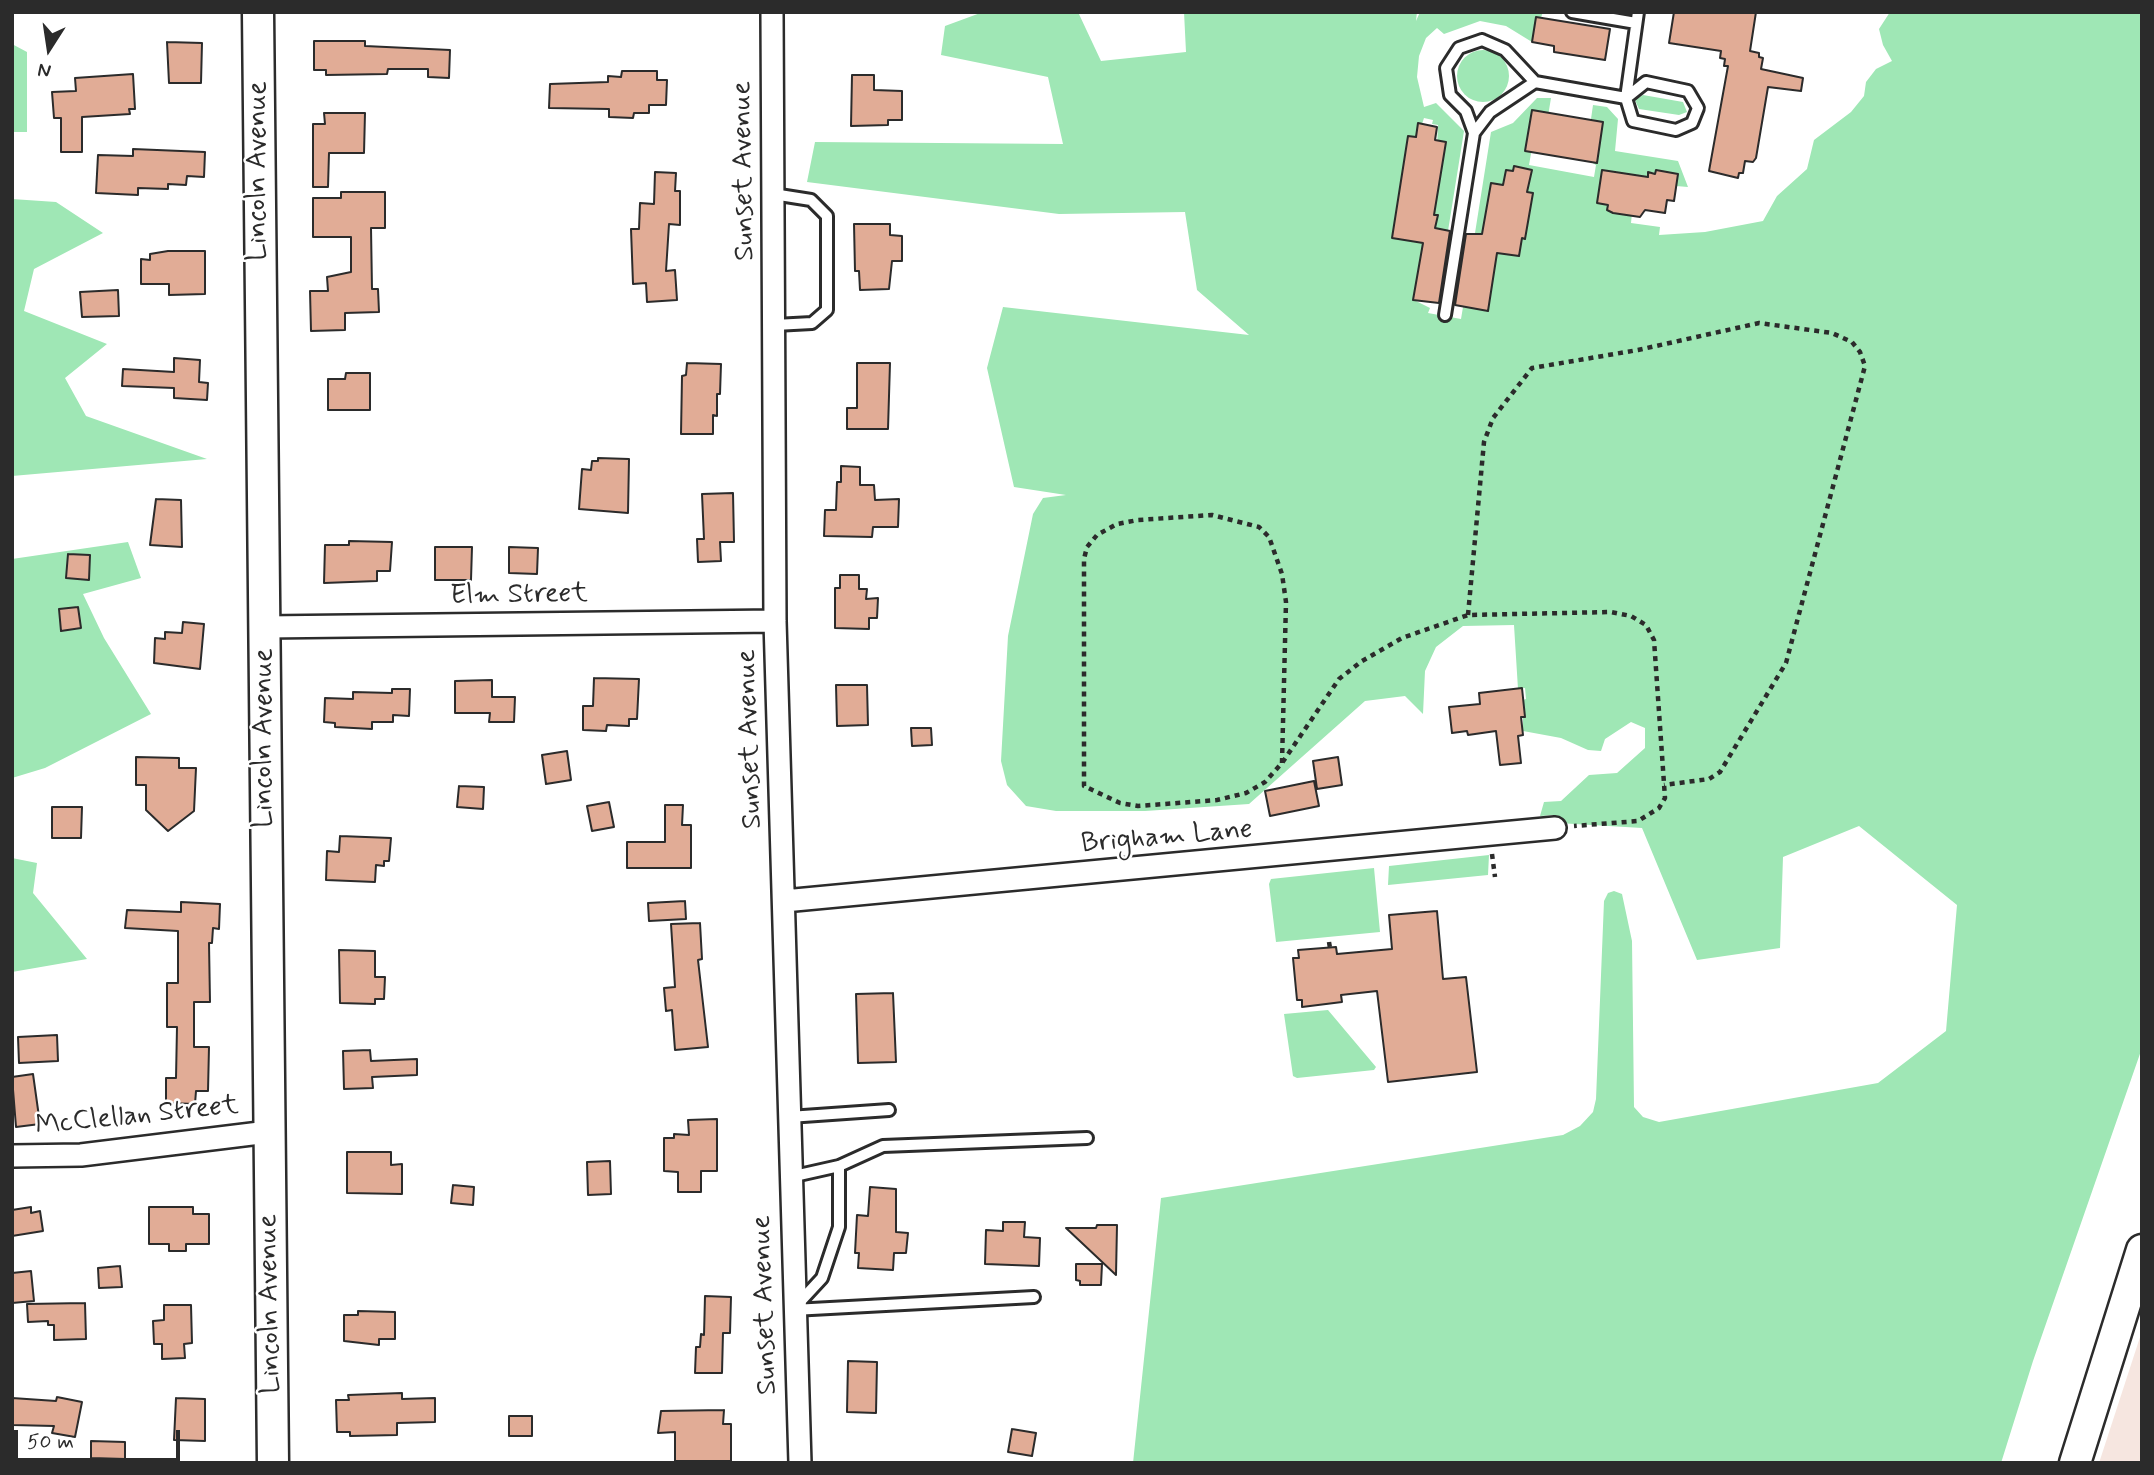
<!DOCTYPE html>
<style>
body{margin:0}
#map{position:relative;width:2154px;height:1475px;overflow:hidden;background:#fff;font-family:Mynerve,sans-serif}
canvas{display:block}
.frame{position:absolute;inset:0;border:14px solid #2b2b2b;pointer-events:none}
.north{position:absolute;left:14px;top:14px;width:70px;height:70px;-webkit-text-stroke:5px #fff;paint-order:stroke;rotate:192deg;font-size:19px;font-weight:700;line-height:28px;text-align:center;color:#2b2b2b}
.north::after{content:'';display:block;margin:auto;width:24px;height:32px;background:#2b2b2b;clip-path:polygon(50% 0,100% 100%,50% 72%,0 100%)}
.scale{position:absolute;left:14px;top:1430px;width:166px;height:32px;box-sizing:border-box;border:4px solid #2b2b2b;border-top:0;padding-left:9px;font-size:21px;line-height:24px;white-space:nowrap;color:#2b2b2b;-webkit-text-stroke:5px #fff;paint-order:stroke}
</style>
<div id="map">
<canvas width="2154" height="1475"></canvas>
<div class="frame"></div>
<div class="north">N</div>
<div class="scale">50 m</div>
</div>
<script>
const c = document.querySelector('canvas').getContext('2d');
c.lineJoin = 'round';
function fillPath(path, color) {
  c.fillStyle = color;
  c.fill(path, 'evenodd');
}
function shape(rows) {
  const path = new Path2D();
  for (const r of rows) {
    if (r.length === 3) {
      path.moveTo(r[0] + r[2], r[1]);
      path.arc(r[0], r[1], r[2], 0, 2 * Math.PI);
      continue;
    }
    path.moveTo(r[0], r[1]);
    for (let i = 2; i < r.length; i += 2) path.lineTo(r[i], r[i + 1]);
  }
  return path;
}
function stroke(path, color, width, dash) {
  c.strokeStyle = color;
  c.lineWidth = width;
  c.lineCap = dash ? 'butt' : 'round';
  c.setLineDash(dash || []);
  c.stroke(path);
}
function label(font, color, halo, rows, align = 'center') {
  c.font = font + ' Mynerve,sans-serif';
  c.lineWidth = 5;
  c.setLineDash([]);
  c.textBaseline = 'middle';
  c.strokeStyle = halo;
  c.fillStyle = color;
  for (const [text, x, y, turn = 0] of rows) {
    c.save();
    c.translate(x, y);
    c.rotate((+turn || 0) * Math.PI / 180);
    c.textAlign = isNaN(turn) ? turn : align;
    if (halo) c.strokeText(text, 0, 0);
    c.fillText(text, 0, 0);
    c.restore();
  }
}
const built = shape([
 [2142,1331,2142,1463,2099,1463]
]);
const green = shape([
 [983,12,1078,12,1101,61,1186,52,1184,12,1417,12,1416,21,1420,12,1543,12,1532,42,1506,26,1480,21,1444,34,1437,28,1426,38,1419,56,1417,77,1424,107,1436,103,1464,131,1448,231,1435,228,1438,216,1434,215,1438,125,1432,124,1433,120,1424,118,1422,124,1418,124,1416,137,1408,137,1392,237,1423,243,1414,300,1430,308,1428,313,1461,319,1463,307,1488,311,1497,253,1518,256,1522,238,1525,238,1533,193,1527,192,1531,175,1514,167,1513,171,1506,170,1503,185,1491,183,1482,234,1475,233,1491,132,1513,123,1537,98,1551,98,1548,116,1532,111,1526,146,1532,148,1529,165,1594,177,1596,165,1591,162,1598,158,1603,123,1591,119,1593,105,1607,107,1618,119,1615,151,1678,161,1688,187,1676,186,1677,182,1666,172,1656,170,1655,173,1648,172,1648,177,1608,205,1607,210,1613,214,1632,213,1631,223,1660,227,1659,235,1705,232,1763,221,1777,196,1807,169,1814,140,1851,112,1864,96,1866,82,1876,69,1892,61,1883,45,1879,29,1890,12,2142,12,2142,1048,2033,1361,2001,1463,1133,1463,1161,1198,1563,1135,1580,1126,1593,1112,1596,1099,1604,901,1608,893,1614,891,1622,894,1632,941,1634,1107,1643,1117,1659,1122,1878,1083,1946,1031,1957,905,1859,826,1783,857,1780,948,1697,960,1642,828,1558,823,1555,815,1540,816,1544,802,1561,801,1589,775,1617,773,1645,748,1645,728,1631,722,1605,739,1601,751,1588,750,1561,738,1523,731,1523,700,1526,699,1525,688,1518,689,1514,625,1463,626,1436,647,1425,671,1423,714,1405,696,1365,701,1249,804,1145,811,1056,811,1026,806,1007,785,1001,761,1008,636,1033,514,1043,498,1066,495,1014,487,987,368,1003,307,1249,335,1197,290,1185,212,1059,214,807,182,815,142,1063,144,1048,77,941,55,945,26],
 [12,44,27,52,27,132,12,132],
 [1483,76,26],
 [1643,95,1683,102,1687,112,1679,115,1639,109,1635,100],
 [12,199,56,202,103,233,34,269,24,311,107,344,65,378,86,416,207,459,12,476],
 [128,542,141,578,83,594,104,638,151,714,45,768,12,778,12,559],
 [1489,855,1488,875,1388,885,1389,866],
 [12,858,37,863,33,893,87,959,12,972],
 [1374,868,1380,932,1276,942,1269,884,1271,879],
 [1328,1010,1376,1067,1374,1070,1297,1078,1293,1076,1284,1014]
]);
const building = shape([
 [1674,12,1756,12,1750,51,1759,53,1759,57,1763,58,1761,69,1803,78,1801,91,1768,87,1756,158,1753,162,1745,161,1743,173,1739,173,1738,178,1709,171,1728,66,1724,66,1725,59,1720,58,1721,51,1669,43,1674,12],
 [1536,17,1610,29,1605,60,1554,52,1554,46,1532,42,1536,17],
 [314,41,365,41,365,46,450,50,449,78,428,77,428,69,388,69,387,74,326,75,326,70,314,70,314,41],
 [167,42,202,43,201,83,169,83,167,42],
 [622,71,657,71,657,80,667,80,666,105,649,105,649,113,634,113,633,118,609,117,609,109,549,108,550,84,608,82,608,76,621,77,622,71],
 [133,74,135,109,129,109,130,114,82,117,82,152,61,152,61,118,54,118,52,92,76,91,75,78,133,74],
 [852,75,874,75,874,90,902,91,902,120,888,120,888,125,851,126,852,75],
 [1532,110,1603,122,1597,163,1525,151,1532,110],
 [324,113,365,113,364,153,329,153,328,187,313,187,313,124,325,124,324,113],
 [1418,123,1437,127,1435,140,1446,142,1434,215,1438,215,1435,228,1450,231,1439,303,1413,300,1423,243,1392,238,1408,136,1416,137,1418,123],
 [133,149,205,152,204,177,187,176,186,185,168,184,168,189,138,188,138,195,96,193,98,155,133,156,133,149],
 [1514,166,1532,170,1527,192,1533,193,1525,239,1522,238,1519,256,1497,253,1488,311,1455,305,1466,234,1482,234,1491,183,1503,185,1506,170,1513,171,1514,166],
 [1602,170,1648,177,1648,172,1655,174,1656,170,1678,174,1674,201,1667,200,1665,213,1645,210,1640,217,1613,213,1607,210,1608,205,1597,203,1602,170],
 [655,172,676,173,675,191,680,191,680,225,669,224,666,271,675,270,677,300,647,302,646,283,633,284,631,229,639,229,640,203,654,204,655,172],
 [341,192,385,192,385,228,371,228,372,289,378,289,379,312,345,313,345,330,311,331,310,291,328,291,327,277,351,272,351,237,313,237,313,198,341,198,341,192],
 [854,224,890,224,890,235,902,236,902,261,892,261,889,289,860,290,859,271,855,271,854,224],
 [168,251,205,251,205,294,169,295,169,284,141,284,141,259,150,260,150,254,168,251],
 [118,290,119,316,82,317,80,292,118,290],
 [174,358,200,360,199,382,208,383,207,400,174,398,174,388,122,386,123,369,174,372,174,358],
 [687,363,721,364,720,394,717,394,717,416,713,415,713,434,681,434,682,376,686,375,687,363],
 [857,363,890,363,888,429,847,429,847,408,857,408,857,363],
 [346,373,370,373,370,410,328,410,328,379,345,379,346,373],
 [598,458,629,459,628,513,579,509,582,469,591,470,592,461,598,461,598,458],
 [841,466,860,467,860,485,874,485,875,500,899,499,898,527,873,527,872,537,824,536,825,510,836,510,837,482,841,482,841,466],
 [733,493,734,542,720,542,721,561,698,562,697,539,704,539,702,494,733,493],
 [156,499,181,500,182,547,150,545,156,499],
 [349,541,392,542,390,571,377,571,377,581,324,583,325,545,349,545,349,541],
 [435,547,472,547,471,580,435,580,435,547],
 [509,547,538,548,537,574,509,573,509,547],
 [68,554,90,555,89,580,66,578,68,554],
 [840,575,859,575,859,589,867,589,866,599,878,598,877,618,869,618,869,629,835,628,835,588,840,588,840,575],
 [78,607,81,628,61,631,59,609,78,607],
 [183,622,204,624,200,669,154,663,155,638,165,639,165,632,182,633,183,622],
 [594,678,639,679,637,719,629,719,629,726,607,725,606,731,583,730,583,706,593,706,594,678],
 [492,680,492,697,515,697,514,722,489,722,490,713,455,713,455,681,492,680],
 [836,685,867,685,868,725,837,726,836,685],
 [1522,688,1525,717,1521,717,1523,735,1518,736,1521,763,1500,765,1496,731,1468,735,1467,731,1452,733,1449,707,1480,704,1479,693,1522,688],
 [392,689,410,689,409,716,393,715,393,722,372,722,372,729,335,727,335,723,324,722,325,698,353,699,353,692,392,693,392,689],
 [911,728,931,728,932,745,912,746,911,728],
 [567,751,571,780,546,784,542,755,567,751],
 [136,757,179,758,179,768,196,768,194,811,168,831,146,810,146,785,136,785,136,757],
 [1338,757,1342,785,1317,789,1313,761,1338,757],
 [1314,781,1319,806,1270,816,1265,791,1314,781],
 [459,786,484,787,483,809,457,807,459,786],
 [609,802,614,827,592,831,587,806,609,802],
 [665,805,683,805,682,825,691,825,691,868,627,868,627,842,665,842,665,805],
 [52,807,82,807,81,838,52,838,52,807],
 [340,836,391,838,389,861,384,861,384,866,376,865,375,882,326,880,327,851,339,852,340,836],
 [685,901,686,919,649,921,648,903,685,901],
 [181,902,220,904,219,929,213,928,212,943,209,943,210,1002,194,1002,194,1047,209,1047,208,1091,196,1091,195,1104,166,1103,166,1078,176,1078,177,1027,167,1027,167,983,178,983,178,931,125,928,127,910,181,912,181,902],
 [1437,911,1443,979,1466,977,1477,1072,1388,1082,1377,991,1341,995,1342,1002,1302,1007,1302,1000,1297,1000,1293,958,1299,958,1298,950,1336,947,1337,954,1392,949,1389,915,1437,911],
 [700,923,702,959,698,960,708,1047,675,1050,672,1010,666,1011,664,988,675,987,671,924,700,923],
 [339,950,375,951,375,977,385,977,384,999,375,999,375,1004,340,1003,339,950],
 [893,993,896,1062,858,1063,856,994,893,993],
 [57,1035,58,1061,19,1063,18,1037,57,1035],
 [370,1050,371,1061,417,1059,417,1075,372,1077,373,1088,344,1089,343,1051,370,1050],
 [33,1074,40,1124,16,1127,12,1077,33,1074],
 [717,1119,717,1171,701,1171,701,1192,678,1192,678,1172,664,1171,664,1138,674,1138,674,1134,689,1135,688,1120,717,1119],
 [347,1152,391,1152,391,1165,402,1164,402,1194,347,1193,347,1152],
 [610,1161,611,1194,588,1195,587,1162,610,1161],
 [453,1185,474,1187,473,1205,451,1203,453,1185],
 [870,1187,896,1189,896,1232,908,1233,906,1253,894,1253,893,1270,858,1268,859,1253,855,1253,857,1215,868,1216,870,1187],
 [31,1207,31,1213,40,1211,43,1231,12,1236,12,1210,31,1207],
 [149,1207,193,1207,193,1214,209,1214,209,1244,186,1244,186,1251,169,1251,169,1244,149,1244,149,1207],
 [1003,1222,1025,1222,1024,1237,1040,1238,1039,1266,985,1264,986,1230,1003,1231,1003,1222],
 [1097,1225,1117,1225,1116,1275,1066,1228,1096,1228,1097,1225],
 [1076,1264,1102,1264,1101,1285,1080,1285,1080,1281,1076,1280,1076,1264],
 [120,1266,122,1287,99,1288,98,1268,120,1266],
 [31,1271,34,1301,12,1303,12,1273,31,1271],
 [705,1296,731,1297,730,1333,723,1333,722,1373,695,1373,696,1347,700,1347,701,1334,704,1335,705,1296],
 [85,1303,86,1339,54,1340,54,1325,48,1325,48,1321,28,1322,27,1304,85,1303],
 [164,1305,191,1305,192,1343,184,1344,185,1358,162,1359,162,1344,154,1344,153,1321,164,1320,164,1305],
 [358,1311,395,1312,395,1339,379,1339,379,1345,344,1341,344,1315,358,1315,358,1311],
 [848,1361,877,1362,876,1413,847,1412,848,1361],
 [402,1393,402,1399,435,1398,435,1422,397,1423,397,1435,350,1436,350,1432,337,1432,336,1400,349,1400,348,1395,402,1393],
 [57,1397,82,1402,75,1437,52,1433,54,1426,12,1425,12,1398,56,1401,57,1397],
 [176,1398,205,1399,205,1441,174,1440,176,1398],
 [724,1410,723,1424,731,1424,731,1461,675,1461,675,1432,658,1433,661,1411,724,1410],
 [509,1416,532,1416,532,1436,509,1436,509,1416],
 [1012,1429,1036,1433,1032,1456,1008,1452,1012,1429],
 [91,1441,125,1442,125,1459,91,1458,91,1441]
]);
const path = shape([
 [1468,615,1484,442,1493,418,1532,368,1638,350,1759,323,1832,333,1852,342,1860,352,1865,366,1786,663,1720,772,1709,779,1664,785],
 [1282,763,1286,602,1282,574,1269,537,1259,527,1212,515,1138,520,1117,524,1097,535,1087,547,1084,559,1084,786,1120,803,1138,806,1217,800,1246,793,1265,782,1282,763,1339,679,1362,661,1402,638,1468,615,1611,612,1631,616,1646,625,1654,640,1665,798,1659,808,1638,821,1574,826],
 [1492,854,1495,877],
 [1329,942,1330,948]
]);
const lane = shape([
 [1572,12,1636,23],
 [1482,40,1505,50,1535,82,1490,112,1474,133,1466,111,1450,95,1446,68,1459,48,1482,40],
 [1535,82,1626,98,1638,12],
 [1646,82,1688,91,1698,108,1692,123,1676,130,1633,121,1626,98,1646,82],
 [773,194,811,200,827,216,827,310,812,323,775,325],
 [1445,315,1474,133],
 [789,1117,889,1110],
 [790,1177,839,1166,883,1146,1087,1138],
 [797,1305,822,1278,839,1227,839,1166],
 [793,1310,1034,1297]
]);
const street = shape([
 [772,12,775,621,800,1463],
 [265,627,775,621],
 [784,901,1555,828],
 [12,1156,81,1155,268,1132]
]);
const secondary = shape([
 [258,12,273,1463],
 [2075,1463,2142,1250]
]);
const streetNames = [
 ["Lincoln Avenue",259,171,-90],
 ["Sunset Avenue",745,171,-91],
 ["Elm Street",519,596,-1],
 ["Lincoln Avenue",265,738,-90],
 ["Sunset Avenue",751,739,-92],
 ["Brigham Lane",1167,838,-5],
 ["McClellan Street",137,1117,-6],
 ["Lincoln Avenue",271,1304,-91],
 ["Sunset Avenue",766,1305,-92]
];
fillPath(built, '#f6e6e0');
fillPath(green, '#9fe7b5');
fillPath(building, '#e1ac96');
stroke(building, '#2b2b2b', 2);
stroke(lane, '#2b2b2b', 16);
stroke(street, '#2b2b2b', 26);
stroke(secondary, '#2b2b2b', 35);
stroke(path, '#2b2b2b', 4.5, [5, 5]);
stroke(lane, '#fff', 10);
stroke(street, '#fff', 21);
stroke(secondary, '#fff', 30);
label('28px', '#2b2b2b', '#fff', streetNames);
</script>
